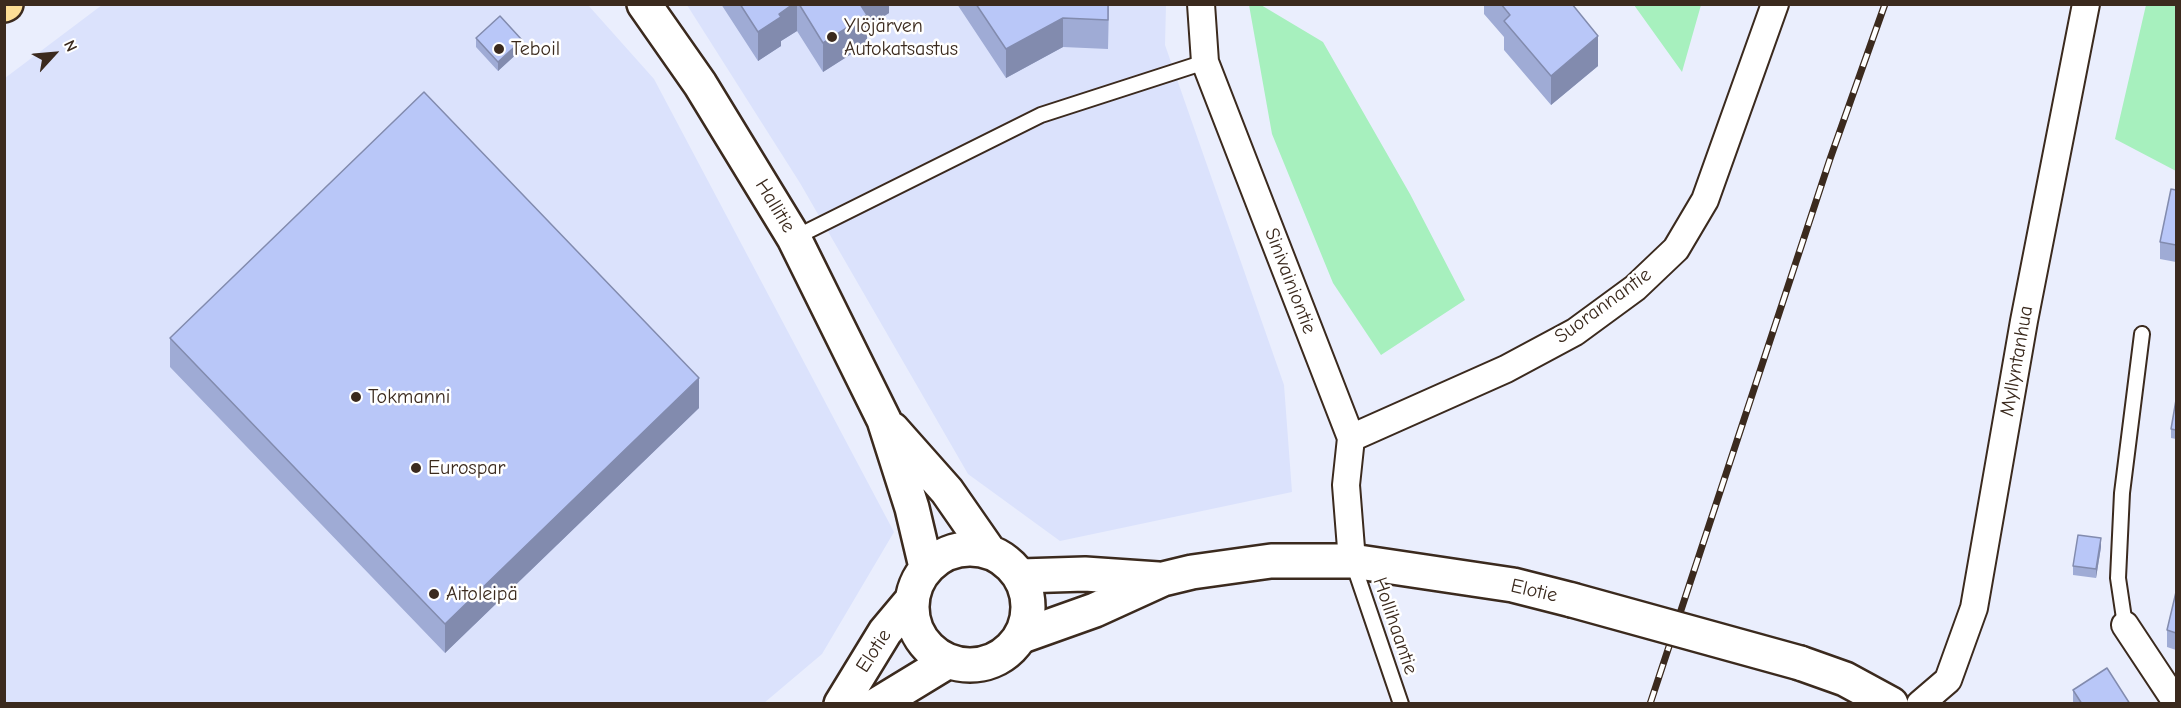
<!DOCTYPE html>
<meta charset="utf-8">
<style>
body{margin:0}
#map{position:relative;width:2181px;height:708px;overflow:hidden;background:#eaeefd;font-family:"Comic Neue",sans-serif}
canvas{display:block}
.frame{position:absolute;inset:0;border:6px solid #3b2a1e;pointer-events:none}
.north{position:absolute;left:24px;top:24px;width:60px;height:60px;-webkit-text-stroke:4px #fff;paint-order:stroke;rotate:64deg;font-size:16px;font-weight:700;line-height:24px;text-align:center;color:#3b2a1e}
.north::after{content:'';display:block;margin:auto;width:21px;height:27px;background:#3b2a1e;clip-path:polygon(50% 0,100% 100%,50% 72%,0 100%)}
</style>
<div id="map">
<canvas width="2181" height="708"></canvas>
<div class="frame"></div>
<div class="north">N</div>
</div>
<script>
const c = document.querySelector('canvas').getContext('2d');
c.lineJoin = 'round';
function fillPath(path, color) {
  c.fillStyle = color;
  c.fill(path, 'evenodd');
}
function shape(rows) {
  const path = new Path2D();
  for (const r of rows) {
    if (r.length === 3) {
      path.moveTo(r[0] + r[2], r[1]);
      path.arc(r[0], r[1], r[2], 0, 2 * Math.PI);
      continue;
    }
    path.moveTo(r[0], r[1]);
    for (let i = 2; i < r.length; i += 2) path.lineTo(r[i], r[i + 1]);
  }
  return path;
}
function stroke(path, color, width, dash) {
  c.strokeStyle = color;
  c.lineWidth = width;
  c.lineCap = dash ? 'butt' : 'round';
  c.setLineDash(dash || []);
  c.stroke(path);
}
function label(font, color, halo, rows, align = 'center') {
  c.font = font + ' "Comic Neue",sans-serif';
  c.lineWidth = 5;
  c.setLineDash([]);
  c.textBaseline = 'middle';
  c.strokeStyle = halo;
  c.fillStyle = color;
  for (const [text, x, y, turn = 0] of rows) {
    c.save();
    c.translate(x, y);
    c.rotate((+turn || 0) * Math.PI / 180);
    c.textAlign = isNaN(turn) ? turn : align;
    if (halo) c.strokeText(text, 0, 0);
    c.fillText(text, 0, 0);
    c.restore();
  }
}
const built = shape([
 [102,5,588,5,654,79,894,532,822,654,764,703,5,704,5,78],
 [687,5,1166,5,1165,45,1284,385,1292,492,1060,541,968,474,800,183]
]);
const green = shape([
 [1249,5,1261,5,1323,42,1410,194,1465,300,1381,355,1333,283,1272,134],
 [1634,5,1701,5,1682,72],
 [2146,5,2176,5,2176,171,2115,139]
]);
const service = shape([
 [794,238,1041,115,1205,62],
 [1353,563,1401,704],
 [2125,625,2118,578,2122,493,2142,334]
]);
const minor = shape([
 [1201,4,1205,62,1351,438,1346,485,1352,561],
 [1351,438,1506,369,1575,332,1635,288,1676,249,1705,200,1775,4],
 [2125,625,2176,702],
 [1920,704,1948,680,1974,608,2024,321,2086,4]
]);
const tertiary = shape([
 [1021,576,1085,574,1158,579],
 [1022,636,1095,610,1163,579,1192,572,1271,561,1352,561,1513,585,1572,600],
 [1800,663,1845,679,1891,704]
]);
const secondary = shape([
 [644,4,700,84,794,238,884,420,912,508,926,567],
 [892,429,947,491,988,550],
 [970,607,58],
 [841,704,885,632,911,601],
 [878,704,947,662]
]);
const primary = shape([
 [4,5,6,4]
]);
const rail = shape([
 [1650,704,1830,159,1885,4]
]);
const tertiaryBridge = shape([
 [1572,600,1800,663]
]);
const wall = shape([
 [721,4,889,4,889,13,867,27,867,44,823,72,797,31,781,41,781,46,758,61],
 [957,4,1109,4,1108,49,1063,47,1006,78],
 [1484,4,1572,4,1598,66,1551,105,1504,50,1504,37,1484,14],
 [476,38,522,49,498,71,476,47],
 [2176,190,2176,262,2160,259,2160,242],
 [170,338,699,408,445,653,170,367],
 [2176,400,2176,439,2171,438,2171,429],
 [2101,547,2096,578,2073,575,2073,566],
 [2176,592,2176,650,2167,647,2167,630],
 [2073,690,2130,704,2073,704]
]);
const shadedWall = shape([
 [793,4,797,4,797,31,781,41,781,46,758,61,758,32,779,14],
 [859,4,889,4,889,13,867,27,867,44,823,72,823,43],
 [1063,18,1063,47,1006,78,1006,49],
 [1598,36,1598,66,1551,105,1551,76],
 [522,40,522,49,498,71,498,62],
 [699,378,699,408,445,653,445,624],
 [2101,538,2101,547,2096,578,2096,569]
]);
const building = shape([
 [740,4,793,4,779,14,781,17,758,32,740,4],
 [799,4,860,4,867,15,823,43,799,4],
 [976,4,1108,4,1108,20,1063,18,1006,49,976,4],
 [1501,4,1572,4,1598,36,1551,76,1504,21,1510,15,1501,4],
 [500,16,522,40,498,62,476,38,500,16],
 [424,92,699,378,445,624,170,338,424,92],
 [2171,189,2176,190,2176,245,2160,242,2171,189],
 [2176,400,2176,430,2171,429,2176,400],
 [2078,535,2101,538,2096,569,2073,566,2078,535],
 [2176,592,2176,633,2167,630,2176,592],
 [2107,668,2130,704,2082,704,2073,690,2107,668]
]);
const markers = [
 [832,37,6,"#3b2a1e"],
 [499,49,6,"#3b2a1e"],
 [356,397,6,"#3b2a1e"],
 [416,468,6,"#3b2a1e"],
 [434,594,6,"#3b2a1e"]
];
const poiNames = [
 ["Ylöjärven",844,26],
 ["Autokatsastus",844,49],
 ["Teboil",511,49],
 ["Tokmanni",368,397],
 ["Eurospar",428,468],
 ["Aitoleipä",446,594]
];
const streetNames = [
 ["Hallitie",775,206,59],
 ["Sinivainiontie",1290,281,69],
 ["Suorannantie",1603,306,-36],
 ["Myllyntanhua",2017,361,-80],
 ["Elotie",1534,591,13],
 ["Hollihaantie",1395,626,71],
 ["Elotie",874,651,-57]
];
fillPath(built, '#dbe2fc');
fillPath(green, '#a7f0be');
stroke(service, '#3b2a1e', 18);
stroke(minor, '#3b2a1e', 30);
stroke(tertiary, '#3b2a1e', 38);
stroke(secondary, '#3b2a1e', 38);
stroke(primary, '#3b2a1e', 38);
stroke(service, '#fff', 14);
stroke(minor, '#fff', 26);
stroke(tertiary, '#fff', 33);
stroke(secondary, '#fff', 33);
stroke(primary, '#fdde96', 33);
stroke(rail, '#3b2a1e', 7);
stroke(rail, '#fff', 4.5, [14]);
stroke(tertiaryBridge, '#3b2a1e', 38, []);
stroke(tertiaryBridge, '#fff', 33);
fillPath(wall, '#9fabd5');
fillPath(shadedWall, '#828bae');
fillPath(building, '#b9c7f8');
stroke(building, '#828bae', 1.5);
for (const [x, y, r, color] of markers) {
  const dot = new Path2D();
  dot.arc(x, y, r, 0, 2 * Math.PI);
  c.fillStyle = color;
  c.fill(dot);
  stroke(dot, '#fff', 2);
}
label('20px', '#3b2a1e', '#fff', poiNames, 'left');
label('20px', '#3b2a1e', '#fff', streetNames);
</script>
